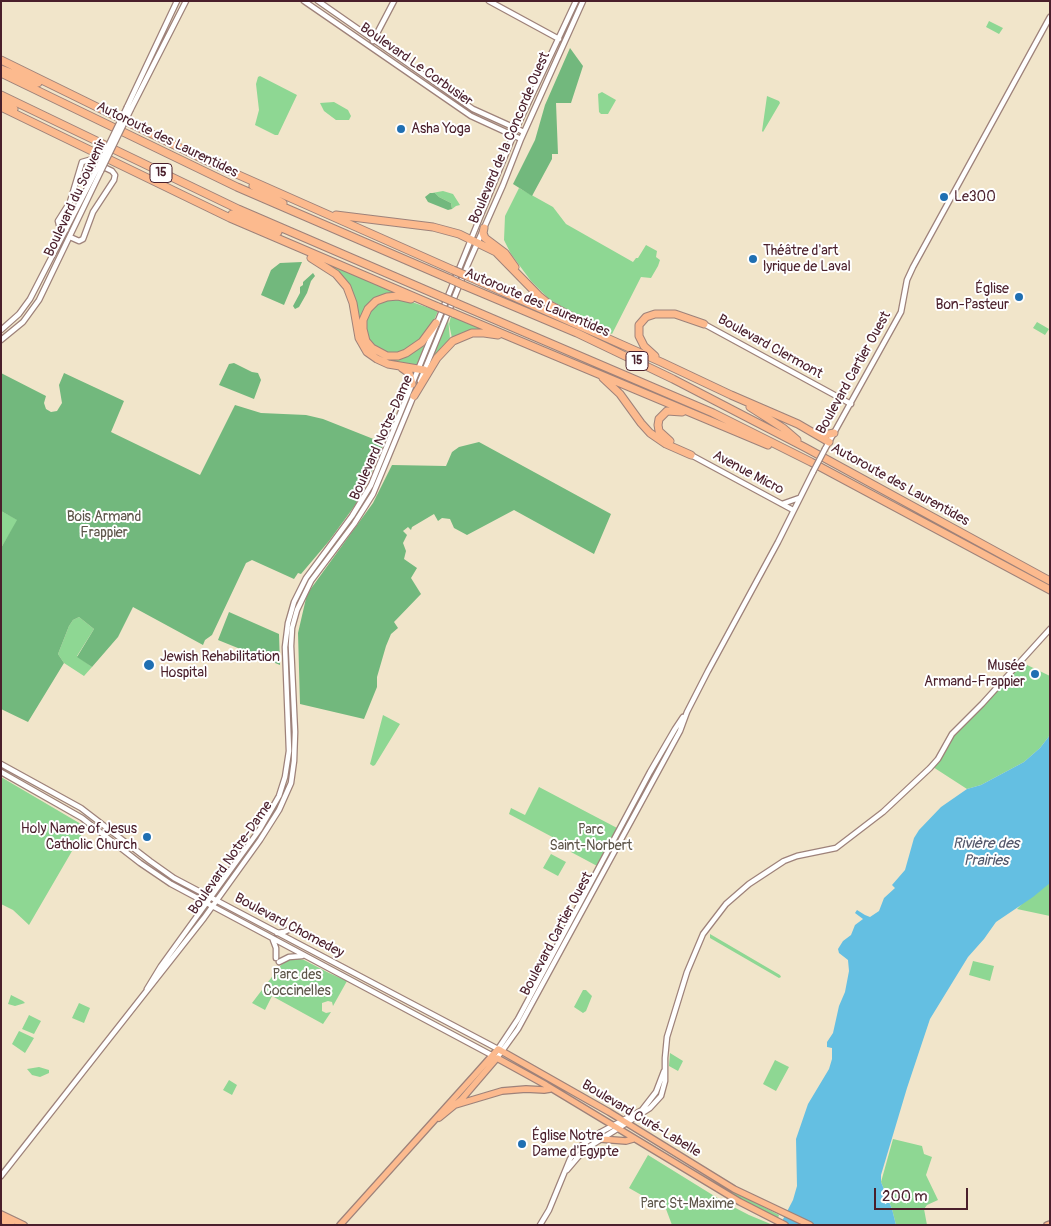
<!DOCTYPE html>
<meta charset="utf-8">
<style>
body{margin:0}
#map{position:relative;width:1051px;height:1226px;overflow:hidden;background:#f1e5ca;font-family:Pangolin,sans-serif}
canvas{display:block}
.frame{position:absolute;inset:0;border:2px solid #4a1f2b;pointer-events:none}
.scale{position:absolute;left:874px;top:1188px;width:94px;height:22px;box-sizing:border-box;border:2px solid #4a1f2b;border-top:0;padding-left:6px;font-size:15px;line-height:18px;white-space:nowrap;color:#4a1f2b;-webkit-text-stroke:4px #fff;paint-order:stroke}
</style>
<div id="map">
<canvas width="1051" height="1226"></canvas>
<div class="frame"></div>
<div class="scale">200 m</div>
</div>
<script>
const c = document.querySelector('canvas').getContext('2d');
c.lineJoin = 'round';
function fillPath(path, color) {
  c.fillStyle = color;
  c.fill(path, 'evenodd');
}
function shape(rows) {
  const path = new Path2D();
  for (const r of rows) {
    path.moveTo(r[0], r[1]);
    for (let i = 2; i < r.length; i += 2) path.lineTo(r[i], r[i + 1]);
  }
  return path;
}
function stroke(path, color, width, dash) {
  c.strokeStyle = color;
  c.lineWidth = width;
  c.lineCap = dash ? 'butt' : 'round';
  c.setLineDash(dash || []);
  c.stroke(path);
}
function label(font, color, halo, rows, align = 'center') {
  c.font = font + ' Pangolin,sans-serif';
  c.lineWidth = 4;
  c.setLineDash([]);
  c.textBaseline = 'middle';
  c.strokeStyle = halo;
  c.fillStyle = color;
  for (const [text, x, y, turn = 0] of rows) {
    c.save();
    c.translate(x, y);
    c.rotate((+turn || 0) * Math.PI / 180);
    c.textAlign = isNaN(turn) ? turn : align;
    if (halo) c.strokeText(text, 0, 0);
    c.fillText(text, 0, 0);
    c.restore();
  }
}
const green = shape([
 [989,21,1003,28,999,34,986,27],
 [260,76,297,95,278,135,275,135,255,125,259,110,256,84,258,77],
 [602,92,616,100,608,114,601,114,599,112,598,94],
 [767,96,779,101,780,103,763,132,762,131],
 [334,102,348,110,351,116,349,120,336,120,324,111,320,103],
 [519,188,553,207,566,224,633,262,636,258,638,258,646,245,657,251,656,257,660,260,658,266,651,278,641,277,612,334,577,316,549,299,531,281,511,254,504,240,505,216],
 [443,191,453,194,460,205,456,206,452,209,451,203,439,197,435,193,432,193],
 [327,263,399,293,368,306,362,335,389,358,428,340,417,367,396,364,378,358,363,344,355,304,326,265],
 [391,298,409,301,438,311,431,327,415,346,392,354,374,347,365,334,366,317,377,303],
 [451,316,488,330,466,333,427,368,448,318,450,339,452,338,449,324],
 [1037,322,1049,329,1045,335,1033,328],
 [1,511,18,520,1,548],
 [79,617,94,629,77,656,92,667,84,676,64,663,58,654,69,626,73,620],
 [1023,663,1050,676,1050,735,1040,748,1024,762,981,785,967,789,933,767,952,734],
 [383,715,400,724,375,765,373,766,370,764],
 [1,777,86,827,29,925,13,910,1,904],
 [539,787,619,829,599,867,571,852,573,848,509,814,511,808,525,815],
 [551,854,566,862,558,876,543,868],
 [1050,878,1050,916,1017,909,1044,881],
 [710,934,780,975,781,977,779,978,710,938],
 [296,958,304,960,329,973,347,981,333,1006,332,1002,328,1001,322,1003,322,1011,326,1013,331,1012,323,1024,272,996,265,1010,252,1003,281,965,288,960],
 [973,961,994,966,990,981,969,975],
 [583,990,586,990,592,996,586,1011,583,1013,574,1007],
 [11,995,23,1001,25,1003,15,1006,8,1004],
 [79,1003,90,1008,84,1023,72,1018],
 [29,1015,41,1021,34,1034,22,1029],
 [19,1031,34,1038,25,1053,12,1044],
 [670,1053,683,1061,678,1071,669,1066],
 [775,1060,789,1067,776,1091,763,1084],
 [39,1067,49,1070,49,1073,40,1077,32,1075,27,1069],
 [229,1080,237,1085,232,1095,223,1090],
 [893,1139,922,1146,924,1154,932,1157,926,1175,938,1200,927,1205,924,1209,927,1225,896,1225,892,1209,881,1182],
 [648,1155,724,1202,749,1215,773,1225,672,1225,666,1209,629,1188],
 [697,1173,779,1215,778,1218,759,1210]
]);
const forest = shape([
 [570,48,583,66,571,103,556,103,558,154,552,154,552,159,532,196,513,184,535,140,545,105],
 [430,193,435,193,439,197,451,203,452,209,448,210,428,202,425,197],
 [302,262,284,305,261,295,271,270,280,263],
 [313,273,315,276,311,281,307,293,299,307,295,309,293,306,300,293,300,287,303,285,303,282],
 [234,363,252,372,258,373,261,380,254,399,219,385,229,364],
 [1,373,46,396,44,403,46,409,51,412,57,411,62,403,59,385,64,373,124,401,111,432,200,475,235,405,261,413,306,415,323,419,381,442,383,445,371,474,356,504,329,541,301,574,298,573,294,579,252,560,246,563,212,635,205,640,203,645,133,607,118,637,92,667,77,657,94,629,79,617,73,620,69,626,58,654,64,663,28,722,1,709,1,548,17,520,1,511],
 [479,442,611,514,594,554,514,510,467,535,454,528,450,519,442,518,438,521,434,514,412,527,411,530,408,527,403,531,407,535,403,543,406,551,404,559,417,568,411,578,421,594,394,622,398,628,391,634,386,646,377,677,377,687,364,719,300,704,298,633,307,594,373,503,392,465,446,466,452,452,459,447],
 [229,612,279,634,280,665,218,640]
]);
const water = shape([
 [1050,735,1050,883,1033,897,996,922,984,939,968,957,930,1019,907,1088,881,1175,881,1182,892,1209,896,1225,780,1225,793,1200,797,1186,796,1139,808,1104,829,1069,832,1059,832,1048,827,1047,827,1042,833,1033,839,1006,845,992,849,971,848,960,839,953,838,949,843,941,851,935,855,925,863,919,855,913,857,910,865,915,870,917,879,911,884,898,895,888,892,885,905,870,914,838,919,830,941,807,967,789,981,785,1024,762,1040,748]
]);
const minor = shape([
 [304,1,471,116,521,139],
 [318,1,473,109,524,132],
 [489,1,559,39],
 [373,41,394,1],
 [127,107,177,1],
 [131,109,186,1],
 [66,230,59,225,58,221,70,202,82,162,89,160,112,171,115,175,114,180,93,212,83,239,79,241,70,237],
 [704,324,851,404],
 [1,330,19,314,30,299,97,169],
 [1,340,23,322,39,300,101,171],
 [420,381,468,264,503,185,521,139,583,1],
 [825,449,901,312,907,280,913,267,1050,17],
 [691,455,793,510],
 [782,504,799,498],
 [1,764,81,808,150,861,174,878,498,1049,518,1019,650,772,675,729,683,717],
 [1,772,82,818,140,863,171,884,497,1058,518,1029,680,731,687,712,708,671,778,542,813,472],
 [277,933,284,932,292,928],
 [273,940,276,948,276,958],
 [279,962,289,957,302,956],
 [147,989,161,966,260,829,279,796,285,777,289,751,285,647,288,623,294,602,306,578,352,516,371,485,516,129,576,1],
 [567,1170,584,1150,650,1108,661,1096,665,1081,665,1058,667,1037,687,972,703,934,726,904,749,884,784,861,797,856,836,848,883,812,930,768,938,759,952,734,982,704,1050,629],
 [1,1176,204,918,260,840,279,810,291,783,294,761,295,732,291,646,292,628,297,610,311,581,354,524,373,494,414,395],
 [540,1225,549,1210,570,1159,575,1152,582,1145,601,1132,642,1110,656,1092,664,1071]
]);
const major = shape([
 [455,1105,502,1091,526,1089,544,1090,550,1089],
 [439,1118,461,1100,497,1058,546,1085,740,1202,785,1225],
 [600,1139,626,1141,633,1139],
 [1,1214,24,1225],
 [1,1220,12,1225],
 [340,1225,474,1076,498,1049,609,1112,734,1189,810,1225],
 [1047,1225,1050,1224]
]);
const highway = shape([
 [1,60,207,161,453,270],
 [1,69,38,83],
 [1,73,237,187,450,279],
 [1,95,238,209,442,297],
 [1,101,14,109],
 [1,107,230,218,438,307],
 [253,186,283,203],
 [232,214,278,232],
 [336,215,433,227,459,234,496,252,539,296,550,305,576,319],
 [484,228,483,233,485,238,505,253,515,267],
 [311,258,336,274,347,287,353,303,359,338,367,352,377,359,388,364,424,370],
 [467,276,661,362,731,395,798,424,829,442],
 [463,285,577,333,673,379,806,448,1050,581],
 [411,299,398,296,387,297,376,301,368,309,363,320,363,329,366,341,372,348,387,356,398,356,406,353,422,342,436,323],
 [456,303,713,413,811,462,1050,590],
 [453,313,768,445],
 [655,356,644,346,639,336,639,325,646,317,655,314,675,314,704,324],
 [402,368,409,373,412,384],
 [603,378,620,394,641,423,650,433,666,444,691,455],
 [414,396,437,358,453,341,472,333,484,333,498,335],
 [750,407,783,428,797,440],
 [820,436,834,433],
 [670,441,659,431,658,425,659,419,667,411,682,412]
]);
const minorBridge = shape([
 [97,169,127,107],
 [101,171,131,109],
 [813,472,825,449]
]);
const highwayBridge = shape([
 [453,270,467,276],
 [450,279,463,285],
 [442,297,456,303],
 [438,307,453,313]
]);
const markers = [
 [401,129,5,"#1f6fb2"],
 [944,197,5,"#1f6fb2"],
 [753,259,5,"#1f6fb2"],
 [1019,297,5,"#1f6fb2"],
 [149,665,6,"#1f6fb2"],
 [1035,674,5,"#1f6fb2"],
 [147,837,5,"#1f6fb2"],
 [522,1144,5,"#1f6fb2"]
];
const shields = [
 [161,173,22],
 [637,361,22]
];
const shieldNames = [
 ["15",161,173],
 ["15",637,361]
];
const streetNames = [
 ["Boulevard Le Corbusier",416,65,35],
 ["Boulevard de la Concorde Ouest",510,138,-67],
 ["Autoroute des Laurentides",167,140,26],
 ["Boulevard du Souvenir",76,198,-65],
 ["Autoroute des Laurentides",537,303,23],
 ["Boulevard Clermont",770,347,29],
 ["Boulevard Cartier Ouest",854,373,-61],
 ["Boulevard Notre-Dame",382,438,-66],
 ["Avenue Micro",748,473,28],
 ["Autoroute des Laurentides",900,485,29],
 ["Boulevard Notre-Dame",231,858,-55],
 ["Boulevard Chomedey",289,926,28],
 ["Boulevard Cartier Ouest",557,934,-62],
 ["Boulevard Curé-Labelle",641,1119,31]
];
const poiNames = [
 ["Asha Yoga",411,129],
 ["Le300",954,197],
 ["Théâtre d'art",763,251],
 ["lyrique de Laval",763,267],
 ["Église",1009,289,"right"],
 ["Bon-Pasteur",1009,305,"right"],
 ["Jewish Rehabilitation",160,657],
 ["Hospital",160,673],
 ["Musée",1025,666,"right"],
 ["Armand-Frappier",1025,682,"right"],
 ["Holy Name of Jesus",137,829,"right"],
 ["Catholic Church",137,845,"right"],
 ["Église Notre",532,1136],
 ["Dame d'Egypte",532,1152]
];
const parkNames = [
 ["Bois Armand",104,517],
 ["Frappier",104,533],
 ["Parc",591,830],
 ["Saint-Norbert",591,846],
 ["Parc des",297,975],
 ["Coccinelles",297,991],
 ["Parc St-Maxime",687,1204]
];
const waterNames = [
 ["Rivière des",986,844],
 ["Prairies",986,861]
];
fillPath(green, '#8ed793');
fillPath(forest, '#72b87d');
fillPath(water, '#64bfe2');
stroke(minor, '#9e827a', 7);
stroke(major, '#9e827a', 8);
stroke(highway, '#9e827a', 9);
stroke(minor, '#fff', 4.5);
stroke(major, '#fcba8e', 5.5);
stroke(highway, '#fcba8e', 7);
stroke(minorBridge, '#9e827a', 7, []);
stroke(highwayBridge, '#9e827a', 9, []);
stroke(minorBridge, '#fff', 4.5);
stroke(highwayBridge, '#fcba8e', 7);
for (const [x, y, r, color] of markers) {
  const dot = new Path2D();
  dot.arc(x, y, r, 0, 2 * Math.PI);
  c.fillStyle = color;
  c.fill(dot);
  stroke(dot, '#fff', 2);
}
for (const [x, y, w] of shields) {
  const box = new Path2D();
  box.roundRect(x - w / 2, y - 9.5, w, 19, 4);
  c.fillStyle = '#fff';
  c.fill(box);
  stroke(box, '#4a1f2b', 1);
}
label('bold 12px', '#4a1f2b', null, shieldNames);
label('14px', '#4a1f2b', '#fff', streetNames);
label('14px', '#4a1f2b', '#fff', poiNames, 'left');
label('14px', '#5e564a', '#fff', parkNames);
label('italic 15px', '#53576b', '#fff', waterNames);
</script>
